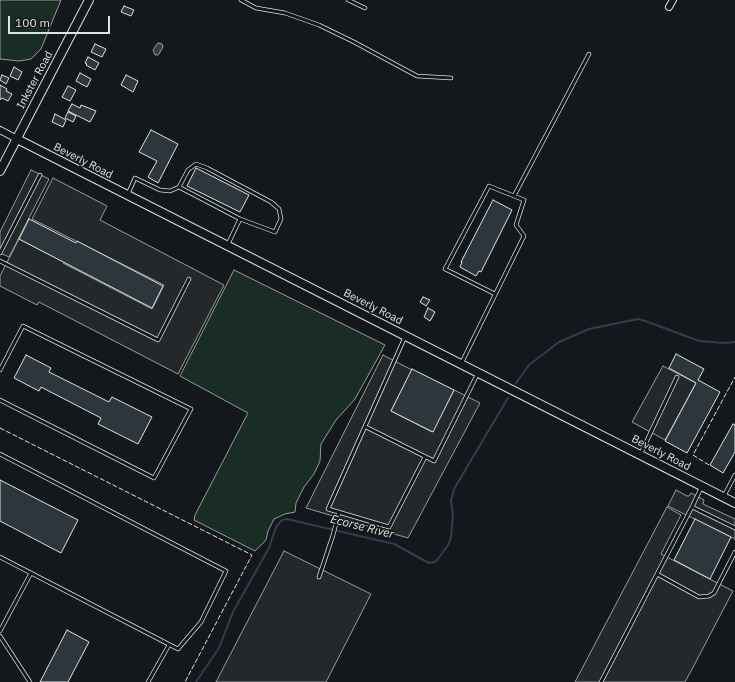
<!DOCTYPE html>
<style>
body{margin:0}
#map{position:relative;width:735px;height:682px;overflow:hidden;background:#14181c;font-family:"IBM Plex Sans",sans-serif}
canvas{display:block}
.scale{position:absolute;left:8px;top:16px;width:102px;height:18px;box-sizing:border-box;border:2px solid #d8e6dc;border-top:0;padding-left:5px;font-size:12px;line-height:14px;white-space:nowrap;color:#d8e6dc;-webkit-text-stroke:3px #14181c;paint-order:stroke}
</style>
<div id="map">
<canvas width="735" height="682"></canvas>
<div class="scale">100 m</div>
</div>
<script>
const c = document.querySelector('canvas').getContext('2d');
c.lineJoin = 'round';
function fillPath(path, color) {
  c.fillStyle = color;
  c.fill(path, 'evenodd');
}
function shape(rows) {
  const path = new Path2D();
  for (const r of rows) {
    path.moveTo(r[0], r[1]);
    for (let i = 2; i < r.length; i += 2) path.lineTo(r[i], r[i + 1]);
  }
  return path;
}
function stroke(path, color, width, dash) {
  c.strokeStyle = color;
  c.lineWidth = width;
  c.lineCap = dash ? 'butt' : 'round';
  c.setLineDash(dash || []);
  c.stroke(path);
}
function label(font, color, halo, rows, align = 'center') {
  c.font = font + ' "IBM Plex Sans",sans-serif';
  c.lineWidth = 3;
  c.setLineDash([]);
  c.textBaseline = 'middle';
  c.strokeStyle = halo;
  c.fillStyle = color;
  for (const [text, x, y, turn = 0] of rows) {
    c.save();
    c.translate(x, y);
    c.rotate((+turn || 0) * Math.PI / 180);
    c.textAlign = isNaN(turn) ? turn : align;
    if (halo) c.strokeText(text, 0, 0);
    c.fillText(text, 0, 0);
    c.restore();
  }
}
const green = shape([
 [0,0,61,0,41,49,31,59,19,61,0,59,0,0],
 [234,270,385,345,355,399,336,420,321,444,320,461,314,474,304,487,296,503,295,512,285,514,274,519,268,531,266,540,255,551,194,520,195,515,248,413,180,376,234,270]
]);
const parking = shape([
 [31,170,49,179,9,257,0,253,0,232,31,170],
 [53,178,107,206,100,220,224,285,178,374,39,302,37,305,0,286,0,276,19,239,64,262,63,263,152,309,164,285,32,219,53,178],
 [383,355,412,370,391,411,432,432,454,390,480,403,408,538,306,508,383,355],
 [663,366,696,383,665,440,632,422,663,366],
 [676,490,687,496,689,496,691,493,704,500,703,504,735,519,735,539,668,506,676,490],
 [667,507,681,515,661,554,733,591,691,671,685,682,575,682,667,507],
 [284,551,371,594,326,682,216,682,284,551]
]);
const water = shape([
 [159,43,162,44,163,47,159,54,158,55,155,55,153,50,157,44,159,43]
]);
const stream = shape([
 [516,383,529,365,559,342,589,329,628,321,638,319,648,322,699,341,724,343,735,342],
 [196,682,219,648,233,612,269,548,276,527,282,520,287,519,394,544,429,563,435,562,438,559,448,545,451,538,453,514,451,501,454,489,508,398]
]);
const building = shape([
 [124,6,134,10,131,16,121,12,124,6],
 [95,44,106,49,102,57,91,52,95,44],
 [88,57,99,63,95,70,86,65,87,64,85,63,88,57],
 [14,67,22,72,18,80,10,76,14,67],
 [80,73,91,79,87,87,76,81,80,73],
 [2,75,9,78,6,84,0,80,2,75],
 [126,75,138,81,133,92,121,85,126,75],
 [0,85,7,89,6,91,12,94,8,101,2,98,0,100,0,85],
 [68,86,76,90,70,101,62,97,68,86],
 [72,104,80,108,81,105,96,111,90,122,68,111,72,104],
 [68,112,76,116,73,122,65,118,68,112],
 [55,114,66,120,63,127,52,122,55,114],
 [151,130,178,144,158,183,148,177,157,161,139,152,151,130],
 [196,168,249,195,240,212,187,186,196,168],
 [493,200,512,210,481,272,479,271,476,276,460,267,462,262,461,262,493,200],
 [29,219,76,243,77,241,163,286,152,308,19,239,29,219],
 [423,297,430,300,426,306,420,302,423,297],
 [428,308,435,312,430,321,424,317,428,308],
 [676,354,704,369,698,380,720,392,687,453,665,441,696,383,669,368,676,354],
 [26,355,51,368,49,372,109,402,112,397,152,417,138,444,98,424,101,418,41,387,39,391,14,378,26,355],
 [412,369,454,390,433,432,391,411,412,369],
 [733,424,735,425,735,452,723,473,710,465,733,424],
 [0,480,78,520,61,553,0,521,0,480],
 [695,519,731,537,710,579,674,560,695,519],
 [67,630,89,642,68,682,40,682,67,630]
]);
const service = shape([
 [241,0,256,8,285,13,319,25,354,42,417,76,451,78],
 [348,0,365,8],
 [179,187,240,219],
 [128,194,135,178,160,190,170,191,179,187,188,170,196,164,207,168,271,202,279,209,281,219,275,232,240,219,228,244],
 [514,196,589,54],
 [0,253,40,175],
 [0,261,158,340,189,279],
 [405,337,328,509,389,527,425,457],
 [461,364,524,236,516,225,524,200,489,186,445,269,495,294],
 [0,370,23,326,191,409,154,478,0,400],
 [366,427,434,461,478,373],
 [641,453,677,377],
 [0,454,226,571,201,622,178,649,0,557],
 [702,486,692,507,735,528],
 [724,496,735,475],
 [692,507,657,574,699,597,709,596,714,593,735,552],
 [319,577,333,535,339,512],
 [0,631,31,573],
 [0,636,30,682],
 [148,682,169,645],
 [601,682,657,574]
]);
const minor = shape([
 [669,7,673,0],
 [0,130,17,139]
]);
const tertiary = shape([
 [17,139,735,503],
 [0,171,89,0]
]);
const fence = shape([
 [0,428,252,555,185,682],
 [709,465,693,455,735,377]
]);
const streetNames = [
 ["Inkster Road",35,80,-62],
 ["Beverly Road",83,161,27],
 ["Beverly Road",373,307,27],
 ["Beverly Road",661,453,27]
];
const waterNames = [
 ["Ecorse River",362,527,14]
];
fillPath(green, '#1a2d24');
stroke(green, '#939e99', 1);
fillPath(parking, '#24282b');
stroke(parking, '#939e99', 1);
fillPath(water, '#2f3f4d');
stroke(water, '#939e99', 1);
stroke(stream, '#2f3f4d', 2);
fillPath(building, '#2c363c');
stroke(building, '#d8e6dc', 1);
stroke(service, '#d8e6dc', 4.5);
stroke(minor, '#d8e6dc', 8);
stroke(tertiary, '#d8e6dc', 10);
stroke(service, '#14181c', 3);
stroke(minor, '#14181c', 6);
stroke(tertiary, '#14181c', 8);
stroke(fence, '#d8e6dc', 1, [5, 2]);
label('11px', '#d8e6dc', '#14181c', streetNames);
label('italic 12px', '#d8e6dc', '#14181c', waterNames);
</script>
